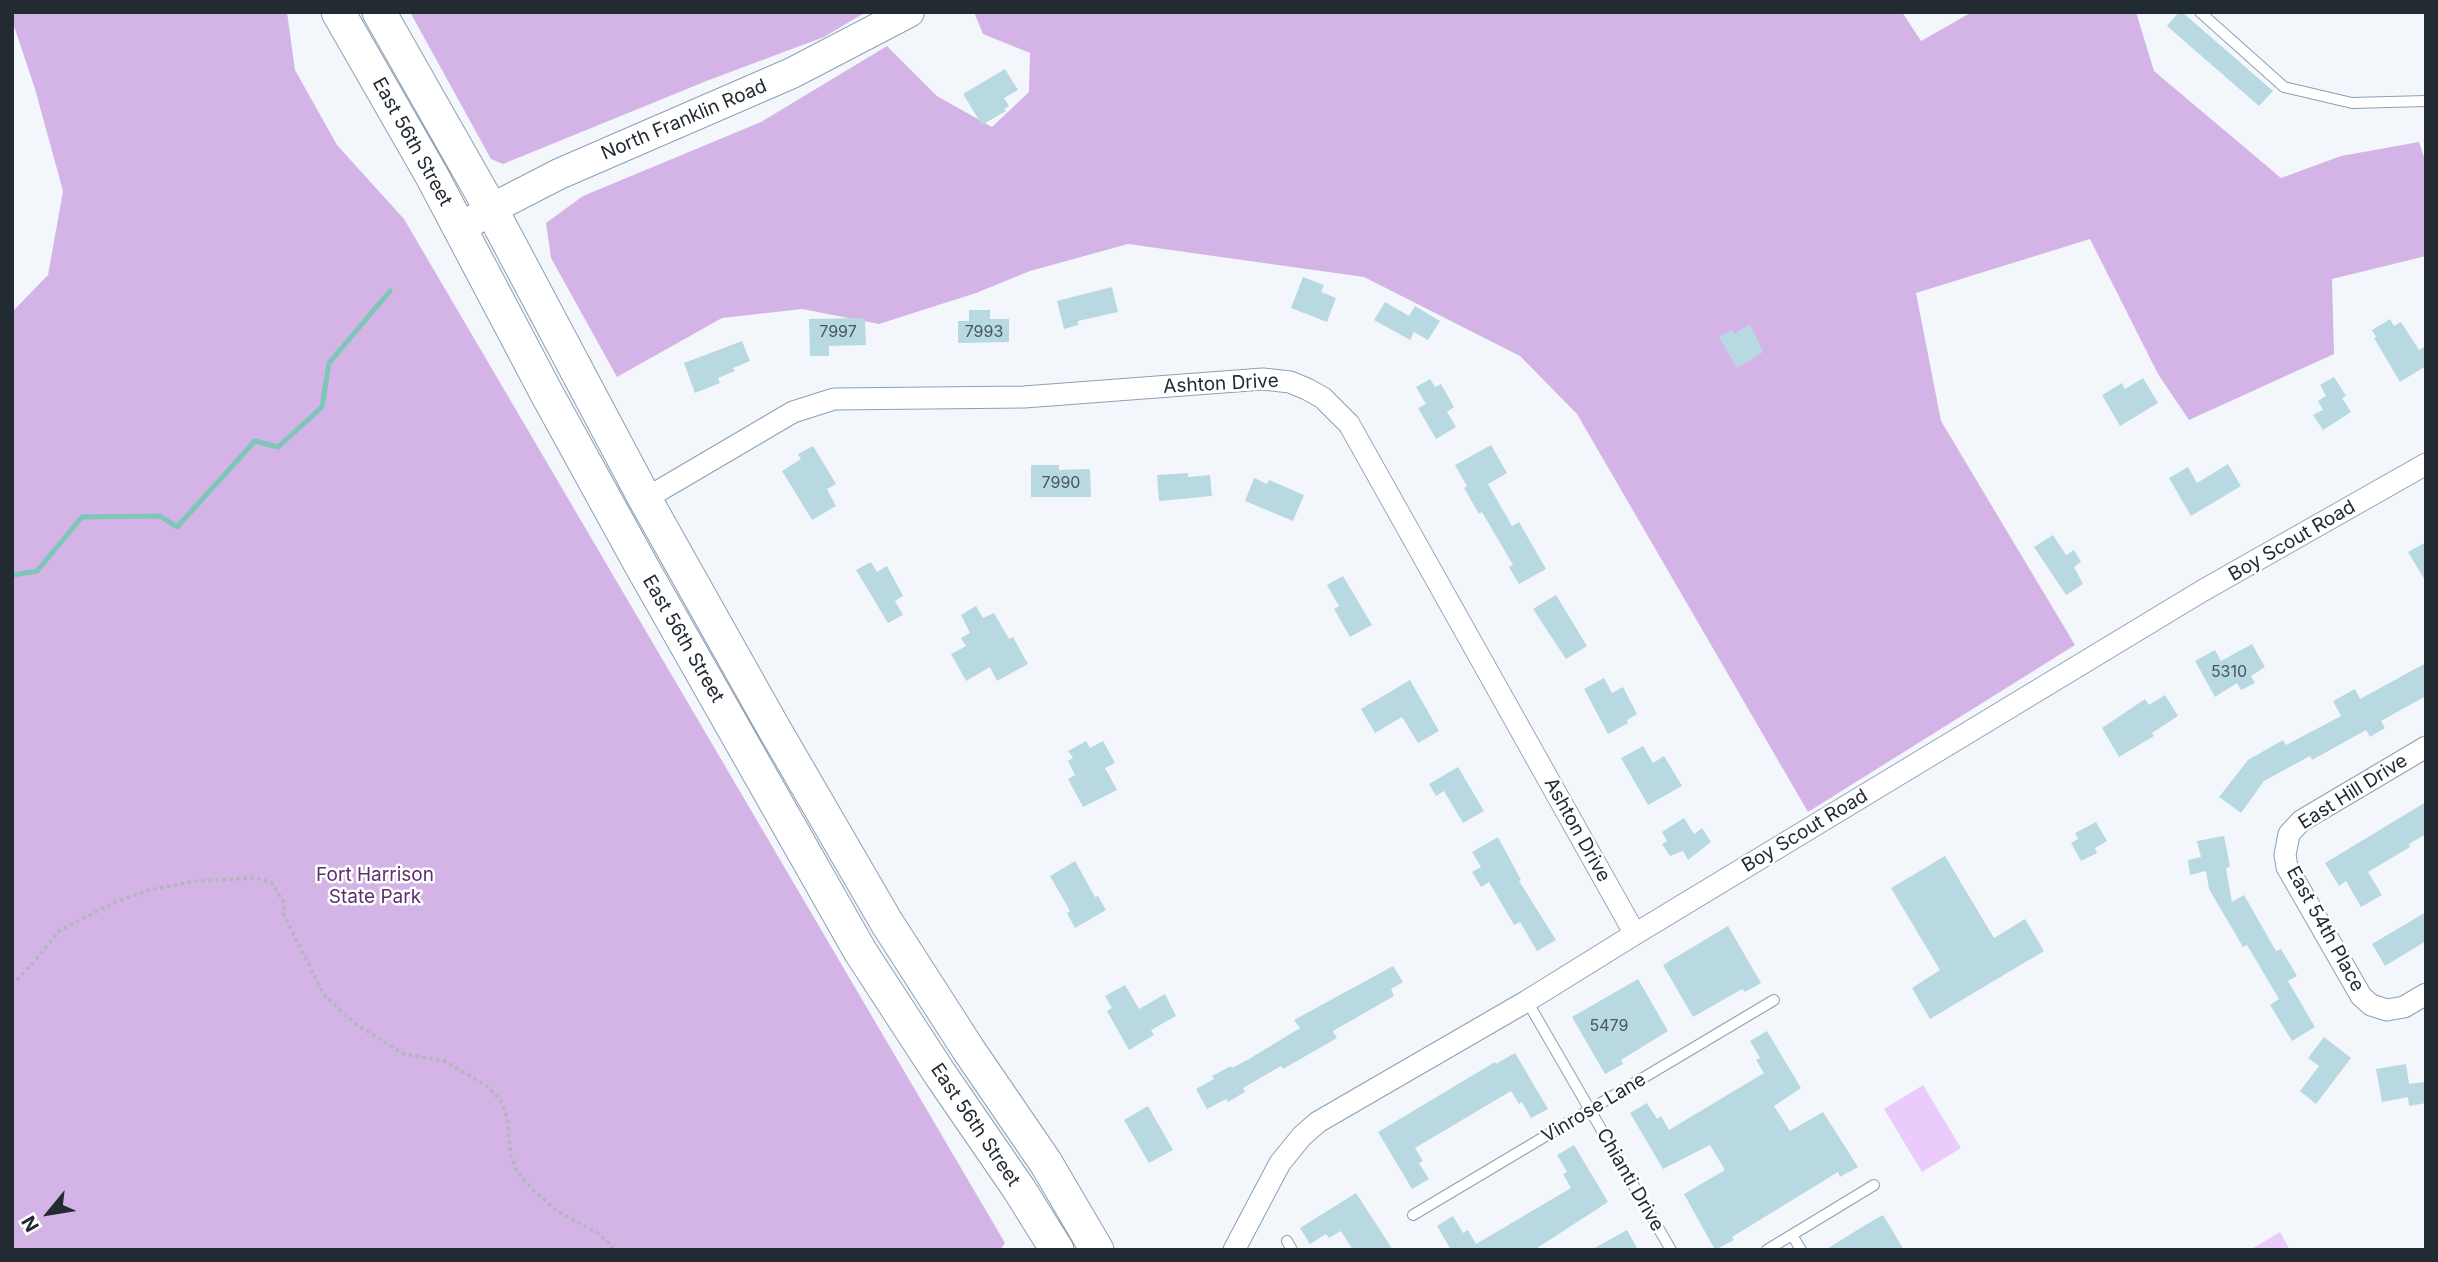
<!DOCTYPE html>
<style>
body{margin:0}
#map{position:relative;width:2438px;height:1262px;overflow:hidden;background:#f3f7fc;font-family:Inter,sans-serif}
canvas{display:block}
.frame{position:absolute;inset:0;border:14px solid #222a32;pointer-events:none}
.north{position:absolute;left:14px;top:1178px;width:70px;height:70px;-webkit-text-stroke:5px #fff;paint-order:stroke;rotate:240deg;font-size:19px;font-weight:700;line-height:28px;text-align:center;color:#222a32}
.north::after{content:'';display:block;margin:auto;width:24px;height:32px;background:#222a32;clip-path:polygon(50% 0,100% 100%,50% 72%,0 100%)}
</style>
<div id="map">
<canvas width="2438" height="1262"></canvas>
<div class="frame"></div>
<div class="north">N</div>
</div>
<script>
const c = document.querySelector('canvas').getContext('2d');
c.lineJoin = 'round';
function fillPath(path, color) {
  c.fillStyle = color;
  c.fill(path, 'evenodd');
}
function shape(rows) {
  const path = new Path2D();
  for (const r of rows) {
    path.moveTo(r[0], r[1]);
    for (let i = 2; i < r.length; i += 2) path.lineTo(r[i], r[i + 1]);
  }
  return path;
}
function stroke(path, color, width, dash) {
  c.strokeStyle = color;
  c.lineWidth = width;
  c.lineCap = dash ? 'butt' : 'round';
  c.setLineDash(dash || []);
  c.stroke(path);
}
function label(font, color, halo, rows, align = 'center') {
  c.font = font + ' Inter,sans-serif';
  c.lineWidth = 5;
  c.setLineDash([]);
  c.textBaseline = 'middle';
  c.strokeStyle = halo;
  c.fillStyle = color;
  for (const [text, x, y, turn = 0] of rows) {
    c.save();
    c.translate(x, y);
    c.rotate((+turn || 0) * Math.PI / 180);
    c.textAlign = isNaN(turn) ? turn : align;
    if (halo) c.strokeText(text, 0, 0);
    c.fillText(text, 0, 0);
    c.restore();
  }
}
const green = shape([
 [1923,1085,1961,1148,1922,1172,1884,1109],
 [2280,1232,2290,1250,2250,1250]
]);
const forest = shape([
 [12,12,287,12,295,70,337,145,404,219,1005,1243,1000,1250,12,1250,12,312,48,275,63,191,35,89,12,20],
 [410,12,866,12,824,37,709,80,503,164,491,159],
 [974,12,1902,12,1921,41,1972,12,2136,12,2154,71,2281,178,2341,156,2419,142,2426,163,2426,256,2332,279,2334,354,2189,420,2158,374,2090,239,1916,293,1941,421,2075,645,1808,812,1577,414,1520,356,1364,277,1128,244,1030,271,976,293,879,324,802,309,722,318,617,377,551,258,546,223,583,196,761,122,887,46,937,96,992,127,1029,92,1030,53,983,34]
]);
const stream = shape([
 [12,575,37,571,82,517,160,516,177,527,255,441,278,447,322,407,329,363,390,291]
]);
const building = shape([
 [2179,12,2182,12,2273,91,2259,106,2167,26],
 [1005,69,1018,90,1004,98,1009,106,1004,109,1006,111,982,125,963,94],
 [1303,277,1324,285,1321,292,1336,298,1327,322,1291,308],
 [1112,287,1118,312,1078,321,1078,325,1064,329,1057,301],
 [1385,302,1409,316,1415,306,1440,321,1428,340,1414,332,1410,340,1374,320],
 [969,310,990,310,990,319,1009,319,1009,342,958,343,958,321,969,321],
 [865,318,866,345,829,346,829,356,810,356,809,319],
 [2390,319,2394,326,2401,322,2419,350,2426,346,2426,366,2400,382,2374,338,2376,337,2372,330],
 [1750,324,1763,352,1737,368,1719,337,1732,330,1734,334],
 [742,341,750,361,733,368,735,371,718,378,720,383,695,393,684,363],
 [2334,377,2346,396,2342,398,2351,412,2323,430,2313,415,2323,410,2318,401,2326,396,2320,385],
 [2143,378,2158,403,2120,426,2102,395,2122,383,2125,389],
 [1430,379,1435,387,1441,384,1454,407,1447,412,1456,427,1436,439,1418,408,1426,404,1416,387],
 [1491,445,1507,473,1488,484,1512,526,1519,522,1546,569,1519,584,1509,567,1513,565,1482,512,1479,514,1464,488,1467,486,1455,465],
 [813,446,836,484,827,489,836,506,812,520,782,471,801,459,798,454],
 [2228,464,2241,486,2191,516,2169,478,2188,467,2197,483],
 [1031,465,1059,465,1059,470,1090,469,1091,497,1031,497],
 [1188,473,1188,477,1210,475,1212,496,1159,501,1157,475],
 [1254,478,1267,484,1269,480,1304,495,1293,521,1245,501],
 [2053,535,2066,555,2074,550,2081,562,2074,567,2083,584,2066,595,2034,547],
 [2426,542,2426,582,2408,552],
 [871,562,877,572,887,566,903,596,895,601,903,615,888,623,856,570],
 [1343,576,1372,625,1350,637,1334,609,1339,606,1327,585],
 [1556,595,1587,646,1566,659,1533,609],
 [976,606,983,618,994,613,1009,639,1013,637,1028,664,997,681,990,667,966,681,951,654,966,646,961,638,970,633,961,615],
 [2252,644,2265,667,2251,676,2255,683,2241,690,2237,683,2215,697,2195,661,2215,650,2221,661],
 [2426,663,2426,696,2381,721,2385,728,2370,737,2366,730,2312,760,2310,756,2264,781,2241,813,2219,797,2248,760,2283,740,2286,745,2341,716,2333,701,2355,689,2360,699],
 [1604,678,1612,693,1623,687,1637,714,1627,720,1628,723,1608,734,1584,689],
 [1410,680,1439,731,1418,743,1402,717,1375,733,1361,709],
 [2165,695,2178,716,2152,733,2154,736,2119,757,2102,728,2145,699,2149,705],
 [1086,741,1090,748,1103,741,1115,763,1105,768,1117,790,1083,807,1068,779,1075,775,1068,761,1073,758,1068,751],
 [1643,746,1653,763,1664,756,1682,786,1648,805,1621,758],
 [1458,767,1484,811,1463,823,1444,791,1436,796,1429,784],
 [2426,802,2426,834,2409,844,2410,847,2368,872,2382,895,2361,907,2346,881,2339,886,2325,863],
 [1684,818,1694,834,1702,828,1711,842,1688,860,1683,851,1670,856,1662,844,1667,841,1662,832],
 [2096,822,2107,841,2095,848,2097,853,2081,861,2071,843,2078,839,2075,833],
 [2224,836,2230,866,2226,869,2232,902,2244,895,2276,951,2281,949,2297,976,2288,981,2315,1027,2292,1041,2270,1005,2279,999,2247,945,2243,947,2209,889,2206,871,2190,875,2188,860,2201,857,2197,841],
 [1498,837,1521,880,1519,881,1556,940,1537,951,1520,922,1514,925,1489,882,1481,887,1472,872,1481,867,1472,852],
 [1945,856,1994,938,2025,919,2044,951,1930,1019,1912,988,1940,970,1891,888],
 [1075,861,1095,897,1098,896,1106,910,1075,928,1067,913,1070,911,1050,876],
 [2426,912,2426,941,2385,966,2372,944],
 [1728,926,1761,983,1745,992,1742,989,1693,1017,1663,965],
 [1393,966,1403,982,1391,989,1394,996,1333,1031,1337,1038,1283,1069,1281,1066,1243,1088,1245,1092,1228,1102,1226,1099,1207,1109,1196,1089,1214,1079,1212,1076,1231,1066,1232,1068,1249,1059,1300,1028,1294,1020],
 [1638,979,1668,1031,1621,1060,1623,1064,1605,1074,1572,1017],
 [1125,985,1139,1009,1165,994,1176,1016,1151,1030,1154,1035,1129,1050,1107,1011,1112,1008,1105,996],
 [1767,1031,1801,1088,1774,1106,1790,1131,1823,1112,1858,1167,1840,1177,1838,1172,1732,1237,1734,1240,1715,1250,1684,1194,1725,1170,1710,1145,1663,1169,1630,1113,1647,1103,1657,1119,1661,1116,1669,1130,1764,1073,1756,1060,1760,1058,1750,1041],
 [2324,1037,2351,1058,2316,1104,2300,1091,2319,1066,2308,1058],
 [1515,1053,1548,1109,1531,1118,1522,1102,1519,1104,1511,1091,1415,1148,1423,1161,1419,1163,1429,1179,1412,1189,1378,1132,1495,1062,1496,1064],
 [2406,1064,2409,1084,2424,1082,2426,1103,2409,1106,2408,1097,2382,1102,2376,1069],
 [1148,1106,1173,1150,1149,1163,1124,1120],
 [1574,1145,1608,1202,1534,1250,1451,1250,1437,1226,1453,1216,1463,1233,1468,1230,1476,1244,1571,1188,1563,1174,1567,1172,1557,1155],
 [1356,1193,1393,1250,1353,1250,1341,1231,1329,1238,1326,1234,1310,1244,1300,1228],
 [1883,1215,1904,1250,1825,1250,1867,1224],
 [1627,1230,1638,1250,1591,1250]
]);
const path = shape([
 [12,985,34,962,59,931,111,904,149,890,196,881,255,878,271,882,284,903,283,913,324,995,357,1025,404,1054,445,1061,488,1087,500,1100,507,1117,511,1156,517,1172,533,1190,556,1210,599,1234,612,1246,612,1250]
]);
const service = shape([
 [2200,12,2284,87,2352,103,2426,101],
 [1527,1001,1671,1250],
 [1413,1215,1774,1000],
 [1792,1235,1801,1250],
 [1287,1241,1292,1250],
 [1767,1250,1874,1185]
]);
const minor = shape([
 [645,499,793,412,834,399,1024,397,1263,379,1290,382,1307,389,1323,398,1349,424,1635,934],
 [2426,747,2301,821,2289,834,2285,855,2287,867,2361,996,2371,1005,2387,1010,2404,1007,2426,994],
 [1234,1250,1280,1163,1302,1136,1318,1122,1527,1001,1635,934,2202,591,2426,464]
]);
const secondary = shape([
 [460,229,491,209,559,174,792,73,909,12]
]);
const primary = shape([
 [338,12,432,176,547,394,641,565,860,951,940,1074,1019,1189,1057,1250],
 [379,12,491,209,645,499,772,725,887,923,968,1049,1046,1163,1097,1250]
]);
const numberNames = [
 ["7997",838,332],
 ["7993",984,332],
 ["7990",1061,483],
 ["5310",2229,672],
 ["5479",1609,1026]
];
const streetNames = [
 ["North Franklin Road",684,120,-23],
 ["East 56th Street",412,142,61],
 ["Ashton Drive",1221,384,-3],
 ["Boy Scout Road",2292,541,-30],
 ["East 56th Street",683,639,60],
 ["East Hill Drive",2353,792,-32],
 ["Ashton Drive",1577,830,61],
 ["Boy Scout Road",1805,831,-31],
 ["East 54th Place",2325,929,61],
 ["Vinrose Lane",1594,1108,-31],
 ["East 56th Street",975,1125,56],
 ["Chianti Drive",1630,1180,60]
];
const parkNames = [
 ["Fort Harrison",375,875],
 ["State Park",375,897]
];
fillPath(green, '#eacbfb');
fillPath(forest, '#d4b4e6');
stroke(stream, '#7dc6b8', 5);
fillPath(building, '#b8d9e1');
stroke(service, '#8ca0b4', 12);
stroke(minor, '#8ca0b4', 23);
stroke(secondary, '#8ca0b4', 32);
stroke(primary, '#8ca0b4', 35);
stroke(path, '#b2b7bd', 3.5, [3.5, 3.5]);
stroke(service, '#fff', 10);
stroke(minor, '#fff', 21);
stroke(secondary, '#fff', 30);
stroke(primary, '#fff', 33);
label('16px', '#48565e', null, numberNames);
label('19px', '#222a32', '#fff', streetNames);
label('19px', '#59316d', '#fff', parkNames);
</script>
